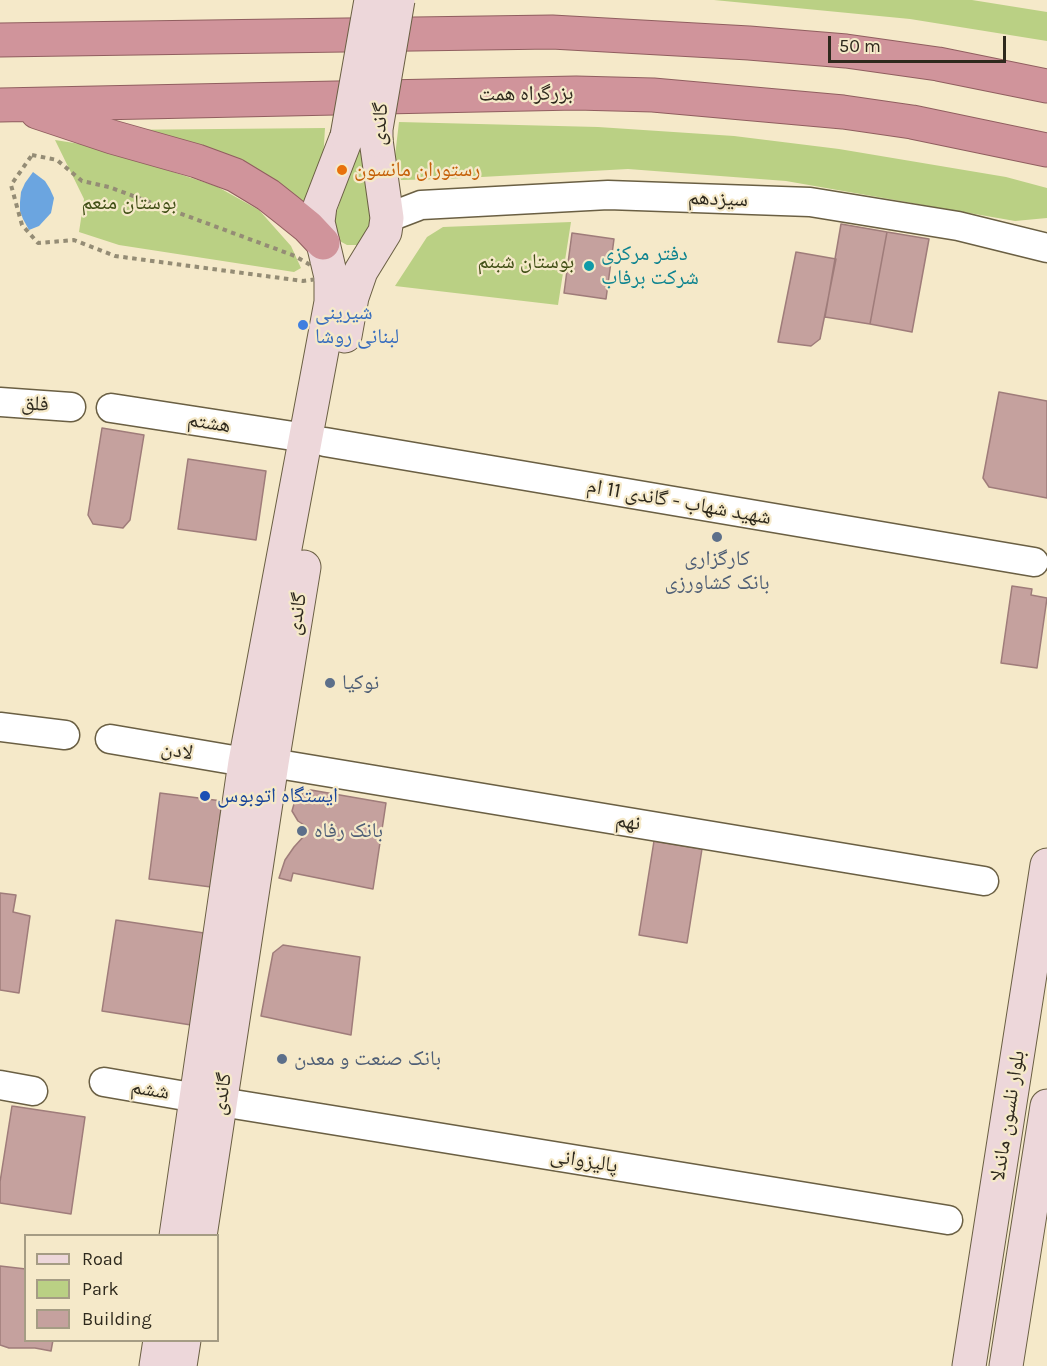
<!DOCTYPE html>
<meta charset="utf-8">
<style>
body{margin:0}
#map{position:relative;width:1047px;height:1366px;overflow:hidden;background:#f5e9c9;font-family:Karla,sans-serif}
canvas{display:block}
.legend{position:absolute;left:24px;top:1234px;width:195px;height:108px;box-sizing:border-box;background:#f5e9c9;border:2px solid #a59c84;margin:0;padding:8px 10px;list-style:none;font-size:18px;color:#2e291d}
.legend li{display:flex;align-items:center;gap:12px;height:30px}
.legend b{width:30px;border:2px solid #a59c84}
.scale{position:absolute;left:828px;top:36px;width:178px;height:27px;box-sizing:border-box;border:3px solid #2e291d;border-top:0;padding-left:8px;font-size:18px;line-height:21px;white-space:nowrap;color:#2e291d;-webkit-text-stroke:4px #f5e9c9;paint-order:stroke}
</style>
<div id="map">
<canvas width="1047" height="1366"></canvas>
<ul class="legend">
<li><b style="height:8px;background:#edd7da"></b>Road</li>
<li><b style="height:16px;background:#bad084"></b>Park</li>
<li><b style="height:16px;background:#c5a19e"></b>Building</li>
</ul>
<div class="scale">50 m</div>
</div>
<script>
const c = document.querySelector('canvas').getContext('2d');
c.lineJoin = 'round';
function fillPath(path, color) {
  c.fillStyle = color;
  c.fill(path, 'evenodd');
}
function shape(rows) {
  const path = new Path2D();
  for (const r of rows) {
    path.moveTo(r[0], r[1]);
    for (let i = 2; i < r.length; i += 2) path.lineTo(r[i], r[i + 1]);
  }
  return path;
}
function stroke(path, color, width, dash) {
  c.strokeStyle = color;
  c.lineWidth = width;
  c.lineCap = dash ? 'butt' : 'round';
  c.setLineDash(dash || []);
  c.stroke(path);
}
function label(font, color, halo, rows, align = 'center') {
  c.font = font + ' Karla,"Noto Naskh Arabic",sans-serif';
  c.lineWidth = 4.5;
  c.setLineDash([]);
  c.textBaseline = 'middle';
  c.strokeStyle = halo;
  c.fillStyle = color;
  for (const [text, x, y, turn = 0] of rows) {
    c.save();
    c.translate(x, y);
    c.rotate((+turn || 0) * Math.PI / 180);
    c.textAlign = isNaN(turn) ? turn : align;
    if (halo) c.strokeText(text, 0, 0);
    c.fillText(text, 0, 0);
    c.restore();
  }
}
const green = shape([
 [714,0,972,0,1047,12,1047,41,910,19],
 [399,122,598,127,734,136,839,149,1006,177,1047,188,1047,218,1015,221,786,181,628,169,445,179,401,180,395,156],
 [325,128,322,177,304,213,114,130],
 [55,140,93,146,216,186,259,210,291,246,301,268,294,272,119,245,79,232,84,199],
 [358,140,365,141,374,228,360,245,347,245,336,239,334,220,342,196],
 [571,222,558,305,395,286,427,237,443,227]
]);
const water = shape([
 [33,172,45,181,50,189,54,198,51,213,39,226,29,230,23,219,20,211,20,202,21,192,25,183]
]);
const building = shape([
 [841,224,887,232,870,324,825,317,841,224],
 [887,232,929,239,912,332,870,324,887,232],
 [572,233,614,239,606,299,564,293,572,233],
 [796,252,836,259,820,339,811,346,778,342,796,252],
 [999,392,1047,401,1047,498,989,487,983,478,999,392],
 [102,428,144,435,130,520,123,528,93,524,88,515,102,428],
 [188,459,266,471,256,540,178,529,188,459],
 [1012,586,1032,589,1031,595,1047,598,1037,668,1001,663,1012,586],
 [311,790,386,803,373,889,293,873,291,881,279,878,285,860,294,847,304,836,307,827,298,821,292,811,296,797,311,790],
 [160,793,222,801,211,887,149,879,160,793],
 [654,841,702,849,687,943,639,935,654,841],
 [0,893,16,895,13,912,30,916,19,993,0,990,0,893],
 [116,920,204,933,191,1025,102,1011,116,920],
 [283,945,360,957,351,1035,261,1016,273,953,283,945],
 [12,1106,85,1117,71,1214,0,1203,0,1182,12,1106],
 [0,1266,26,1269,26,1340,53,1340,51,1351,35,1348,9,1348,0,1345,0,1266]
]);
const path = shape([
 [32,155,57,160,82,181,109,187,295,256,331,277,303,281,115,256,74,240,38,243,22,225,11,185,32,155]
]);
const minor = shape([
 [387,218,421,205,608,195,810,202,958,226,1047,248],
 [0,402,71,407],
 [111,408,306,438],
 [325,442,1034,562],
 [0,727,65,735],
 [110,739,245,762],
 [272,763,984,881],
 [104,1082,197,1098],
 [0,1085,33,1091],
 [221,1102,948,1220]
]);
const secondary = shape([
 [345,336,352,297,361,271,385,232,387,218,376,140],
 [176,1236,245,762,331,302,331,277,318,222,320,206,347,136],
 [200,1236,272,763,304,567],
 [156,1366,160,1340],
 [180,1366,184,1340],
 [969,1366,1047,865],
 [1006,1366,1047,1106]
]);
const trunk = shape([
 [0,40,552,32,749,43,846,51,938,64,1047,86],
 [0,105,576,93,653,95,843,112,912,122,1047,150],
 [37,112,112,137,197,161,235,175,268,195,287,210,308,227,323,243]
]);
const secondaryBridge = shape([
 [347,136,371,0],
 [376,140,376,129,398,0]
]);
const markers = [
 [342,170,6,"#e8710a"],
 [589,266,6,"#0f9aa8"],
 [303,325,6,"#3f7fe0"],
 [717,537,6,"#5c6f8a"],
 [330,683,6,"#5c6f8a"],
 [205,796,6,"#1a4fb4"],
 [302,831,6,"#5c6f8a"],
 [282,1059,6,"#5c6f8a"]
];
const streetNames = [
 ["بزرگراه همت",526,94,-1],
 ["گاندی",380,124,-86],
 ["سیزدهم",718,199,2],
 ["فلق",35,404,4],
 ["هشتم",209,423,9],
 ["شهید شهاب - گاندی 11 ام",679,502,10],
 ["گاندی",297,614,-81],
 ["لادن",177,751,10],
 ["نهم",628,822,9],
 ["ششم",150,1090,9],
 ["گاندی",222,1094,-81],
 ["بلوار نلسون ماندلا",1008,1116,-81],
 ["پالیزوانی",584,1161,9]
];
const foodNames = [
 ["رستوران مانسون",354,170]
];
const parkNames = [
 ["بوستان منعم",129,203],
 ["بوستان شبنم",526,262]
];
const cultureNames = [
 ["دفتر مرکزی",601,254],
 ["شرکت برفاب",601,278]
];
const shopNames = [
 ["شیرینی",315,313],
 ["لبنانی روشا",315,337]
];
const serviceNames = [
 ["کارگزاری",717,559,"center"],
 ["بانک کشاورزی",717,583,"center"],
 ["نوکیا",342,683],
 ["بانک رفاه",314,831],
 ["بانک صنعت و معدن",294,1059]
];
const transitNames = [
 ["ایستگاه اتوبوس",217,796]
];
fillPath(green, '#bad084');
fillPath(water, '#6ba5e0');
fillPath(building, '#c5a19e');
stroke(building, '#9f7c7a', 1.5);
stroke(minor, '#6a5f43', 31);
stroke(secondary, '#6a5f43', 35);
stroke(trunk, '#905e5f', 35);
stroke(path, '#948c75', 4, [4.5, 4.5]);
stroke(minor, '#fff', 28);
stroke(secondary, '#edd7da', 33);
stroke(trunk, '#d0949b', 33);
stroke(secondaryBridge, '#6a5f43', 35, []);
stroke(secondaryBridge, '#edd7da', 33);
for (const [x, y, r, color] of markers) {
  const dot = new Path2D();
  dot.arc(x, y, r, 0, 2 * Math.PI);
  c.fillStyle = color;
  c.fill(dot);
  stroke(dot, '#f5e9c9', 2);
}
label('21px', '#2e291d', '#f5e9c9', streetNames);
label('21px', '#c56008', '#f5e9c9', foodNames, 'left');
label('21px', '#414f16', '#f5e9c9', parkNames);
label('21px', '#0d838f', '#f5e9c9', cultureNames, 'left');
label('21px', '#366cbe', '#f5e9c9', shopNames, 'left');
label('21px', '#4e5e75', '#f5e9c9', serviceNames, 'left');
label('21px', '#164399', '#f5e9c9', transitNames, 'left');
</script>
